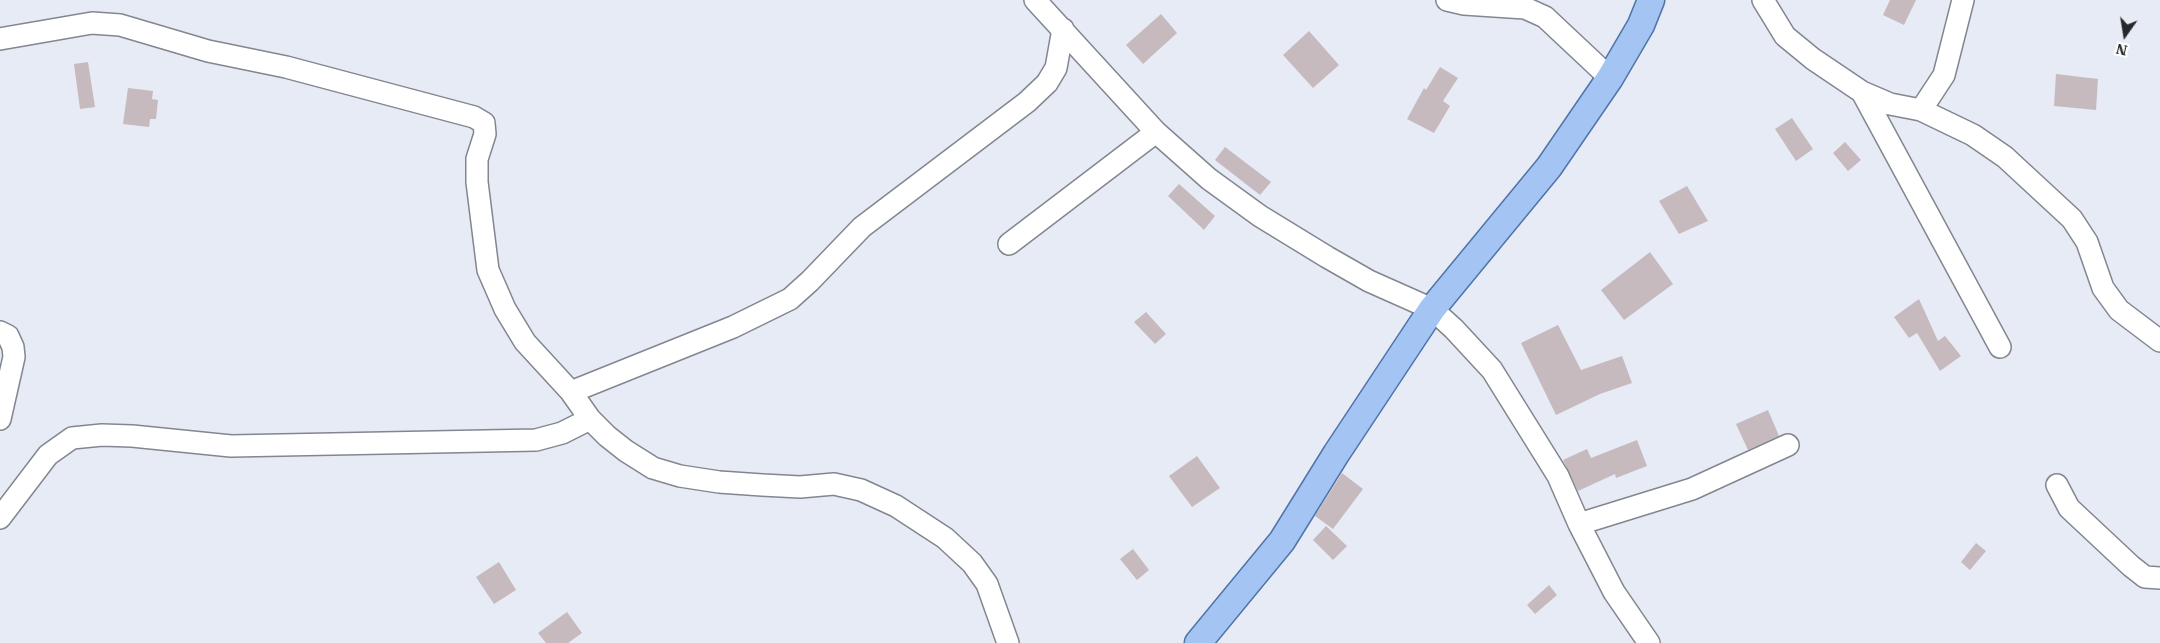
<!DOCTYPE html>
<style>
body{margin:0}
#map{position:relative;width:2160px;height:643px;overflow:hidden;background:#e6ebf5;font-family:"IBM Plex Serif",serif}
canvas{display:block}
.north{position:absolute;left:2100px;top:10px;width:50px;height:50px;-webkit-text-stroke:4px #fff;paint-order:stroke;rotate:193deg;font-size:14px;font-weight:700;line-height:20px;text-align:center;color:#25272b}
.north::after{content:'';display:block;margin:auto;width:18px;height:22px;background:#25272b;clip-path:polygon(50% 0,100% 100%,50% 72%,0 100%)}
</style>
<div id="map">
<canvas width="2160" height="643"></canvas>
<div class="north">N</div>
</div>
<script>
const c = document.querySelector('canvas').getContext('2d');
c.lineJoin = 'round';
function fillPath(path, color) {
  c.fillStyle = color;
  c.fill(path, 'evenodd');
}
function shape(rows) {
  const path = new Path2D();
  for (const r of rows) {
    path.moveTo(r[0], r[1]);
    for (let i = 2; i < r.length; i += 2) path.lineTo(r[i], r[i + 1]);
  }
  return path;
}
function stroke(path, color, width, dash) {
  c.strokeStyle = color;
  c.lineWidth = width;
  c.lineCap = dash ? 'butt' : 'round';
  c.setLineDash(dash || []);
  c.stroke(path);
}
const building = shape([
 [1890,0,1916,0,1904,25,1883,15],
 [1161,14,1177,33,1143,64,1126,45],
 [1309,31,1339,65,1313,88,1283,55],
 [88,62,95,107,80,109,74,64],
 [1440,67,1458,78,1443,101,1450,106,1434,133,1407,119,1424,88,1426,90],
 [2056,74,2098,79,2096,110,2054,106],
 [128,88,153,91,152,99,158,100,156,119,150,119,149,127,123,124],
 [1792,118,1813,149,1796,161,1775,129],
 [1845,142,1861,160,1848,171,1833,153],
 [1225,147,1271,182,1260,195,1215,160],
 [1179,184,1215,216,1204,230,1168,196],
 [1687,186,1708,221,1679,234,1659,201],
 [1650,252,1673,284,1624,320,1601,290],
 [1919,299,1938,341,1945,336,1961,356,1940,371,1917,333,1909,338,1894,317],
 [1146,312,1166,334,1155,344,1134,322],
 [1558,325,1581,370,1622,356,1632,383,1600,394,1556,415,1521,343],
 [1768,410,1779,436,1748,450,1736,424],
 [1637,440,1647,466,1616,478,1615,474,1578,491,1563,460,1587,449,1591,458],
 [1197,456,1220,488,1192,507,1169,476],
 [1342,473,1363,489,1333,529,1315,516],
 [1326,526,1347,546,1333,560,1313,540],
 [1976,543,1986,551,1970,570,1961,562],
 [1133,549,1149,570,1137,580,1120,559],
 [499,562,516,590,494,604,476,577],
 [1549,585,1557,595,1535,614,1527,605],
 [567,612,582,633,568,643,546,643,538,633]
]);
const minor = shape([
 [1035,0,1156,132,1209,179,1260,216,1327,257,1369,281,1432,309,1454,329,1492,370,1558,476,1579,524,1614,592,1649,643],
 [1447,0,1464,4,1525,8,1545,17,1610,78],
 [1763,0,1785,36,1813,59,1862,92,1890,104,1921,110,1973,135,2005,157,2072,219,2087,242,2103,288,2119,310,2160,341],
 [0,39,92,23,120,25,208,51,286,67,474,117,484,123,485,134,477,159,477,182,488,270,505,309,525,342,571,392,590,419,607,436,626,451,653,468,680,476,719,482,762,485,800,487,834,484,861,490,896,506,945,538,972,563,987,584,1008,643],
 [1862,92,2000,347],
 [1921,110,1944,75,1963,0],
 [1009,244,1156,132],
 [0,332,8,336,13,347,14,357,0,419],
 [571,392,733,327,790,299,810,281,862,227,1027,102,1047,83,1056,68,1063,29],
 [2057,485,2069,508,2131,566,2145,577,2160,578],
 [0,518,48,455,72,438,102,435,132,436,231,446,536,440,562,433,590,419],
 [1579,524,1692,489,1788,445]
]);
const major = shape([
 [1198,643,1282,541,1336,454,1432,309,1549,167,1610,78,1641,25,1651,0]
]);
fillPath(building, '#c7babe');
stroke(minor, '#82868f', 24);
stroke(major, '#5074a9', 29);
stroke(minor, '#fff', 21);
stroke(major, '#a4c4f4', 26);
</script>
